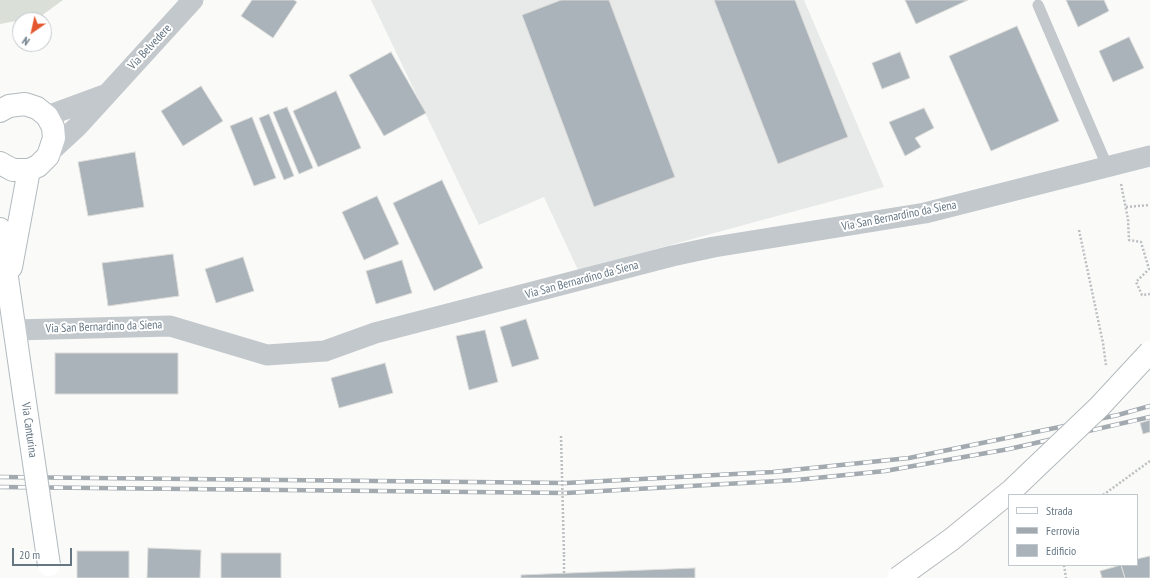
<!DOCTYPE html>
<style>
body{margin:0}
#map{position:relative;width:1150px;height:578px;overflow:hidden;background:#fafaf8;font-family:"PT Sans Narrow",sans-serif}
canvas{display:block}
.legend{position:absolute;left:1008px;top:494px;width:130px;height:72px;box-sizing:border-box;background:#fff;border:1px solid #c1c8cd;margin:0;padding:5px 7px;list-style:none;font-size:12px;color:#657683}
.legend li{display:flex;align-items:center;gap:8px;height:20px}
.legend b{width:20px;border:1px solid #c1c8cd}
.north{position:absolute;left:12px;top:12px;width:40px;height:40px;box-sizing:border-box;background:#fff;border:1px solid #c1c8cd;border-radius:50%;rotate:214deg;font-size:11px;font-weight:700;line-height:16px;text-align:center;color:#657683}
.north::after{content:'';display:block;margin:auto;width:14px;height:18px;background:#e4572e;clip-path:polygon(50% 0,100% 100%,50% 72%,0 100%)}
.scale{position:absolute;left:12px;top:548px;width:60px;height:18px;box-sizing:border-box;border:2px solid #657683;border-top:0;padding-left:5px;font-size:12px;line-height:14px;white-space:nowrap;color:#657683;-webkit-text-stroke:3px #fff;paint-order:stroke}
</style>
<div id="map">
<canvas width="1150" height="578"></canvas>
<ul class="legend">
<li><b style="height:5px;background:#fff"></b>Strada</li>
<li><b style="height:5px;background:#a2aab0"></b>Ferrovia</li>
<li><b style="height:11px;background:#aab3b9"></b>Edificio</li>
</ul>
<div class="north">N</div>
<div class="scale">20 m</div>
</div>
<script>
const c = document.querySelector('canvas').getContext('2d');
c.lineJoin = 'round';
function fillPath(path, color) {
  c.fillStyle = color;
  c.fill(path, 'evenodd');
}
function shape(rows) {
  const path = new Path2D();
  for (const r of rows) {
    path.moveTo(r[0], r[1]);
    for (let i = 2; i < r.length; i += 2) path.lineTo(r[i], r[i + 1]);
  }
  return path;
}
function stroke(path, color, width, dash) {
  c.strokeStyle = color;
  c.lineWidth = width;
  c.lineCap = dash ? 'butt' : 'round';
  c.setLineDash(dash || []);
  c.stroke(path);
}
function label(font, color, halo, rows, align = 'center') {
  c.font = font + ' "PT Sans Narrow",sans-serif';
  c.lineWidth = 4;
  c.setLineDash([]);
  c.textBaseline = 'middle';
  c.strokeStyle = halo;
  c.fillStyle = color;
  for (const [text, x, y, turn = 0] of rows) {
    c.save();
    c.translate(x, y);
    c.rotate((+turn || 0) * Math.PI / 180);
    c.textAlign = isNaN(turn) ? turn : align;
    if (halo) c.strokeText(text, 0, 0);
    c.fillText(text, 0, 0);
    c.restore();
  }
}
const built = shape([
 [371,0,804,0,884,187,578,270,544,197,479,225]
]);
const green = shape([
 [0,0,63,0,41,16,0,24]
]);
const building = shape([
 [252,0,294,0,297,2,273,38,241,16,252,0],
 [561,0,609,0,675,177,594,207,522,15,561,0],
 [714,0,795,0,848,137,778,164,714,0],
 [905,0,968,0,916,24,905,0],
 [1066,0,1104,0,1109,11,1078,27,1066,0],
 [1017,26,1059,121,991,151,949,56,1017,26],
 [1129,37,1144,68,1113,82,1099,51,1129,37],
 [391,52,426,113,384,136,349,75,391,52],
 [900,52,910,78,882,89,872,63,900,52],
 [201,86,223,121,183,146,161,111,201,86],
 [336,91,361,148,318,167,293,111,336,91],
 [287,107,313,168,299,174,273,112,287,107],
 [924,108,934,128,915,138,921,147,905,156,889,122,924,108],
 [269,114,294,176,284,180,259,118,269,114],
 [252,117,276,178,254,186,230,126,252,117],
 [135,152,144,207,88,216,78,162,135,152],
 [442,180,483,268,434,291,393,203,442,180],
 [377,196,399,244,364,260,342,212,377,196],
 [173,254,179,296,108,306,102,263,173,254],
 [243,257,254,291,216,303,205,269,243,257],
 [402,260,412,293,376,304,366,271,402,260],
 [526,319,539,359,512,367,500,327,526,319],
 [485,330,498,382,469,390,456,336,485,330],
 [55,353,178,353,178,394,55,394,55,353],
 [385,363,393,393,339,408,331,378,385,363],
 [1150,420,1150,432,1143,434,1140,423,1150,420],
 [148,548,201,550,200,578,147,578,148,548],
 [77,551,129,551,129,578,77,578,77,551],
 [221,553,281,553,281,578,221,578,221,553],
 [1150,556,1150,578,1125,578,1121,565,1137,565,1137,559,1150,556],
 [1121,565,1125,578,1102,578,1100,571,1121,565],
 [695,568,695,578,521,578,521,575,695,568]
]);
const path = shape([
 [1121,184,1128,219,1129,240,1141,242,1149,269,1136,282,1142,295,1150,294],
 [1126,207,1150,205],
 [1079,230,1103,343,1106,365],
 [1103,495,1150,461],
 [564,555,564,573],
 [1064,565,1066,578]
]);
const service = shape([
 [1038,5,1108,168]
]);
const minor = shape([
 [47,116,104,95],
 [52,150,78,126,193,0],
 [14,330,170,326,267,355,325,351,375,333,672,256,714,247,925,213,1150,156]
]);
const secondary = shape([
 [0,111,9,106,25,104,37,108,47,116,53,127,54,138,48,156,38,166,29,170,13,170,0,163],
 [0,229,24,395],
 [11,267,29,170]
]);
const rail = shape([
 [0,477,566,483,773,472,909,458,1118,415,1150,406],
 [0,487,566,493,796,480,885,471,1009,449,1150,417]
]);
const pathBridge = shape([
 [561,436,564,555]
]);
const secondaryBridge = shape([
 [24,395,49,565]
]);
const primaryBridge = shape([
 [898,578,952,539,1012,490,1099,407,1150,352]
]);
const streetNames = [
 ["Via Belvedere",150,47,-47],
 ["Via San Bernardino da Siena",899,216,-11],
 ["Via San Bernardino da Siena",582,280,-15],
 ["Via San Bernardino da Siena",104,327,-2],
 ["Via Canturina",29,430,82]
];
fillPath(built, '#e8e9e9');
fillPath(green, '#dadfd7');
fillPath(building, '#aab3b9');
stroke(building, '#dcdcda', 1);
stroke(secondary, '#b3babf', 24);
stroke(path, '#bbbfc2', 2.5, [2, 2]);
stroke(service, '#c3c8cc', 11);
stroke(minor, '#c3c8cc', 21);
stroke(secondary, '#fff', 22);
stroke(rail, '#a2aab0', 4.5);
stroke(rail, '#fff', 3, [9]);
stroke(secondaryBridge, '#b3babf', 24, []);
stroke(primaryBridge, '#b5babe', 24, []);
stroke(pathBridge, '#bbbfc2', 2.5, [2, 2]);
stroke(secondaryBridge, '#fff', 22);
stroke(primaryBridge, '#fff', 22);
label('12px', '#657683', '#fff', streetNames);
</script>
